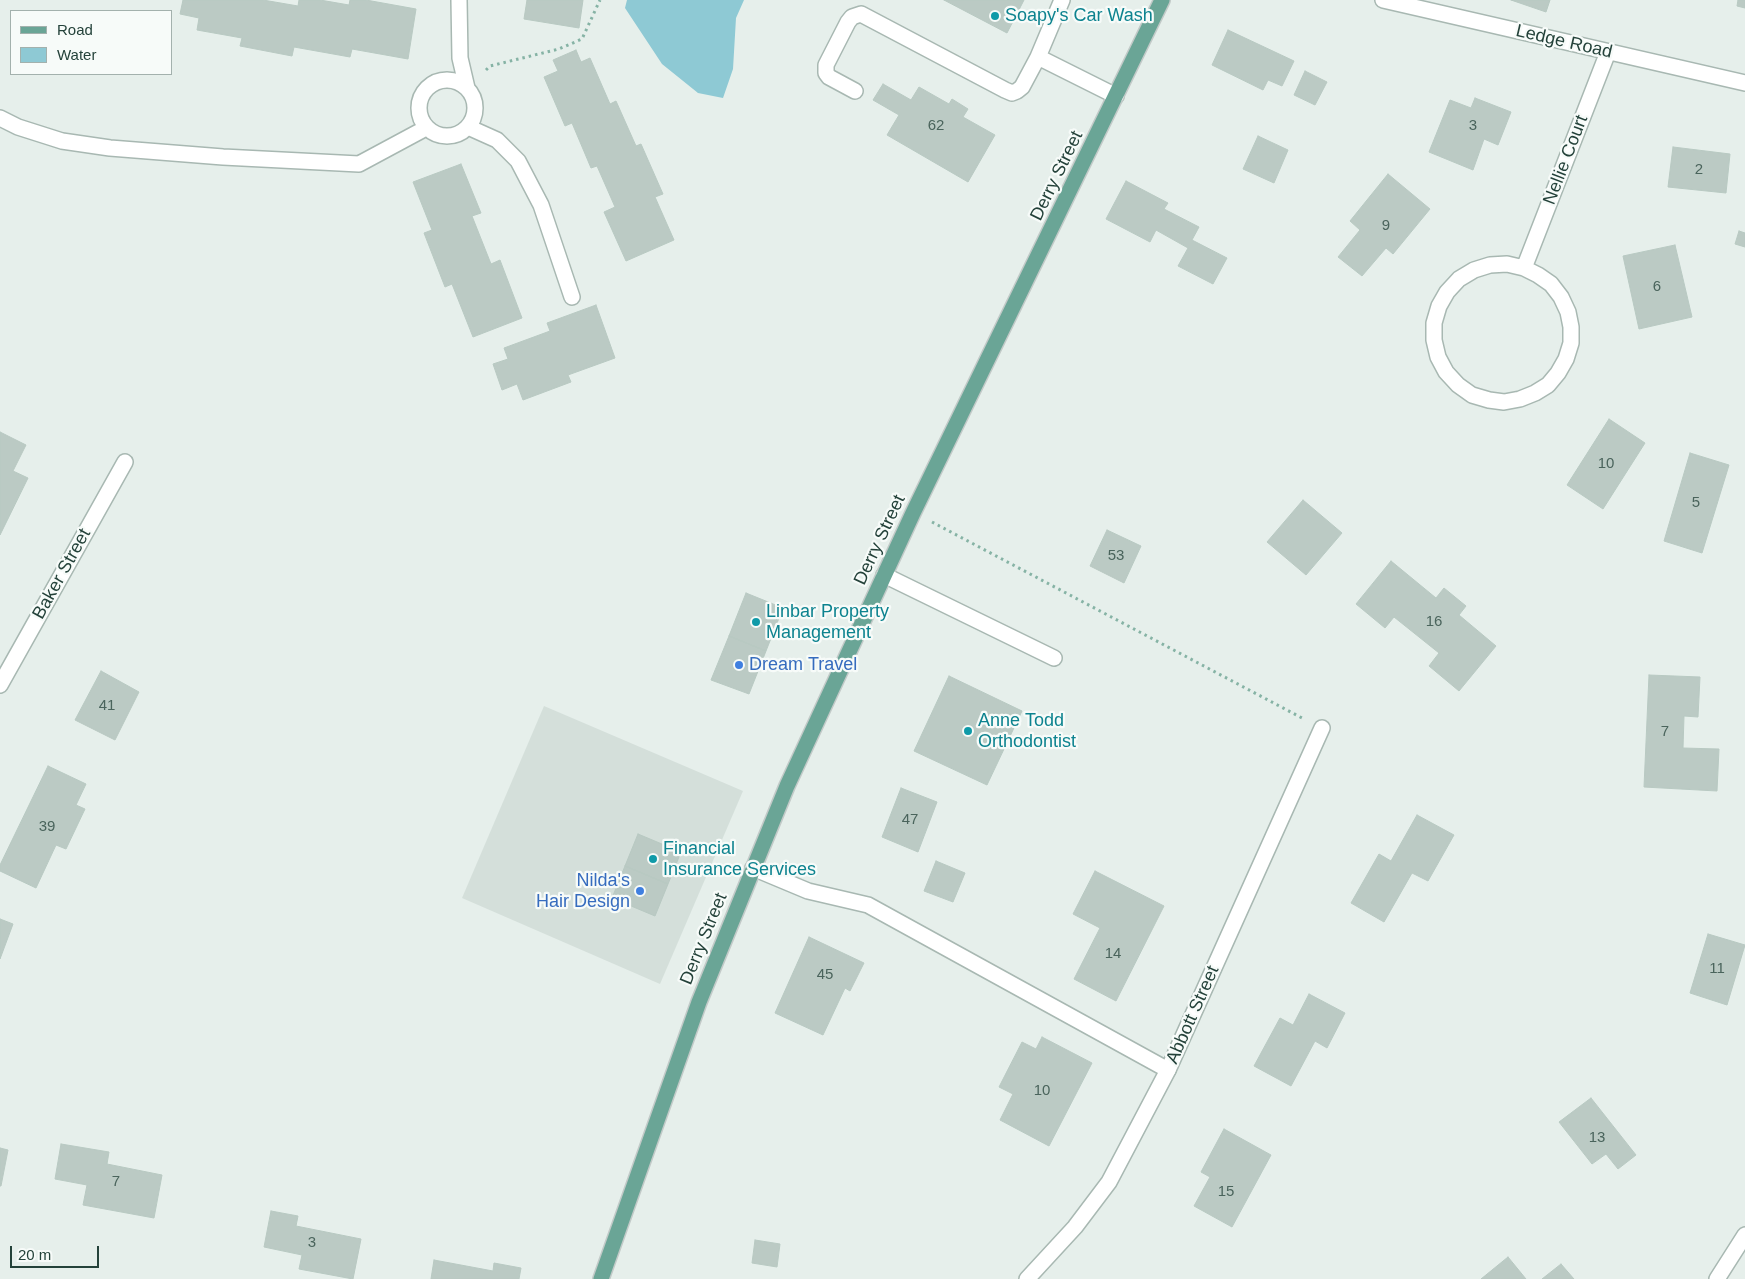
<!DOCTYPE html>
<style>
body{margin:0}
#map{position:relative;width:1745px;height:1279px;overflow:hidden;background:#e6efeb;font-family:Helvetica,sans-serif}
canvas{display:block}
.legend{position:absolute;left:10px;top:10px;width:162px;height:65px;box-sizing:border-box;background:#f7fbf9;border:1px solid #a3b1ad;margin:0;padding:6px 9px;list-style:none;font-size:15px;color:#24423a}
.legend li{display:flex;align-items:center;gap:10px;height:25px}
.legend b{width:25px;border:1px solid #a3b1ad}
.scale{position:absolute;left:10px;top:1246px;width:89px;height:22px;box-sizing:border-box;border:2px solid #24423a;border-top:0;padding-left:6px;font-size:15px;line-height:18px;white-space:nowrap;color:#24423a;-webkit-text-stroke:4px #f7fbf9;paint-order:stroke}
</style>
<div id="map">
<canvas width="1745" height="1279"></canvas>
<ul class="legend">
<li><b style="height:6px;background:#6aa596"></b>Road</li>
<li><b style="height:14px;background:#8ec9d4"></b>Water</li>
</ul>
<div class="scale">20 m</div>
</div>
<script>
const c = document.querySelector('canvas').getContext('2d');
c.lineJoin = 'round';
function fillPath(path, color) {
  c.fillStyle = color;
  c.fill(path, 'evenodd');
}
function shape(rows) {
  const path = new Path2D();
  for (const r of rows) {
    if (r.length === 3) {
      path.moveTo(r[0] + r[2], r[1]);
      path.arc(r[0], r[1], r[2], 0, 2 * Math.PI);
      continue;
    }
    path.moveTo(r[0], r[1]);
    for (let i = 2; i < r.length; i += 2) path.lineTo(r[i], r[i + 1]);
  }
  return path;
}
function stroke(path, color, width, dash) {
  c.strokeStyle = color;
  c.lineWidth = width;
  c.lineCap = dash ? 'butt' : 'round';
  c.setLineDash(dash || []);
  c.stroke(path);
}
function label(font, color, halo, rows, align = 'center') {
  c.font = font + ' Helvetica,sans-serif';
  c.lineWidth = 4.5;
  c.setLineDash([]);
  c.textBaseline = 'middle';
  c.strokeStyle = halo;
  c.fillStyle = color;
  for (const [text, x, y, turn = 0] of rows) {
    c.save();
    c.translate(x, y);
    c.rotate((+turn || 0) * Math.PI / 180);
    c.textAlign = isNaN(turn) ? turn : align;
    if (halo) c.strokeText(text, 0, 0);
    c.fillText(text, 0, 0);
    c.restore();
  }
}
const built = shape([
 [544,706,743,791,660,984,462,898]
]);
const water = shape([
 [627,0,744,0,736,18,733,69,723,98,698,93,662,64,625,8]
]);
const building = shape([
 [183,0,263,0,298,6,299,0,320,0,349,5,350,0,366,0,416,9,408,59,352,49,350,57,294,47,292,56,240,46,242,38,197,30,199,18,180,14,183,0],
 [527,0,583,0,579,28,524,19,527,0],
 [944,0,1024,0,1007,33,944,0],
 [1511,0,1550,0,1546,12,1511,0],
 [1738,0,1745,0,1745,8,1737,6,1738,0],
 [1228,30,1294,61,1282,86,1268,80,1263,90,1212,65,1228,30],
 [576,50,581,62,590,58,610,104,616,101,636,146,641,144,663,194,655,197,674,240,626,261,604,212,615,207,597,166,591,168,572,123,565,126,544,77,558,71,553,60,576,50],
 [1305,71,1327,82,1315,105,1294,95,1305,71],
 [883,84,911,100,919,87,949,104,952,99,968,109,963,117,995,135,968,182,887,135,899,115,873,100,883,84],
 [1475,98,1511,112,1498,145,1484,139,1473,170,1429,152,1450,100,1471,108,1475,98],
 [1258,136,1288,150,1274,183,1243,169,1258,136],
 [1673,147,1730,154,1726,193,1668,187,1673,147],
 [461,164,481,213,472,216,491,264,500,260,522,318,473,337,452,284,445,287,424,233,432,230,413,182,461,164],
 [1388,174,1430,209,1393,254,1386,248,1362,276,1338,257,1360,230,1350,221,1388,174],
 [1126,181,1168,203,1164,209,1199,227,1192,240,1227,258,1213,284,1178,266,1188,248,1156,230,1150,242,1106,219,1126,181],
 [1739,231,1745,233,1745,247,1735,244,1739,231],
 [1675,245,1692,317,1639,329,1623,256,1675,245],
 [596,305,615,358,568,375,571,382,523,400,517,384,502,390,493,364,508,359,504,348,550,331,547,323,596,305],
 [1609,419,1645,443,1603,509,1567,485,1609,419],
 [0,432,26,445,13,471,28,478,0,535,0,432],
 [1690,453,1729,465,1702,553,1664,541,1690,453],
 [1303,500,1342,533,1306,575,1267,542,1303,500],
 [1107,530,1141,546,1124,583,1090,566,1107,530],
 [1391,561,1436,598,1444,588,1466,606,1459,615,1496,646,1459,691,1429,666,1439,653,1394,617,1385,628,1356,604,1391,561],
 [746,593,783,608,766,651,729,636,746,593],
 [729,636,766,651,749,694,711,680,729,636],
 [101,671,139,692,115,740,75,720,101,671],
 [1649,675,1700,677,1698,717,1684,716,1683,748,1719,749,1717,791,1644,787,1649,675],
 [949,676,1022,711,987,785,914,751,949,676],
 [48,766,86,784,76,805,85,809,66,849,56,845,36,888,0,871,0,865,48,766],
 [901,788,937,802,918,852,882,837,901,788],
 [1417,815,1454,835,1428,881,1412,873,1384,922,1351,903,1379,854,1391,861,1417,815],
 [638,834,681,852,668,884,625,866,638,834],
 [936,861,965,873,953,902,924,891,936,861],
 [625,866,668,884,655,916,612,898,625,866],
 [1095,871,1164,906,1116,1001,1074,979,1100,928,1073,914,1095,871],
 [0,919,13,924,0,959,0,919],
 [1708,934,1745,945,1727,1005,1690,993,1708,934],
 [809,937,864,963,850,991,845,988,823,1035,775,1013,809,937],
 [1309,994,1345,1013,1327,1048,1315,1041,1291,1086,1254,1066,1280,1018,1293,1025,1309,994],
 [1042,1037,1092,1063,1049,1146,1000,1120,1013,1094,999,1087,1022,1042,1036,1049,1042,1037],
 [1591,1098,1636,1155,1618,1169,1606,1154,1592,1164,1559,1122,1591,1098],
 [1224,1129,1271,1155,1232,1227,1194,1206,1210,1177,1201,1172,1224,1129],
 [61,1144,109,1152,107,1164,162,1175,154,1218,83,1205,87,1185,55,1179,61,1144],
 [0,1148,8,1150,1,1186,0,1186,0,1148],
 [271,1211,298,1216,296,1226,361,1239,353,1279,299,1269,302,1255,264,1247,271,1211],
 [755,1240,780,1244,777,1267,752,1263,755,1240],
 [1508,1257,1526,1279,1481,1279,1508,1257],
 [434,1260,493,1271,494,1263,521,1268,519,1279,431,1279,434,1260],
 [1561,1264,1574,1279,1542,1279,1561,1264]
]);
const path = shape([
 [486,70,490,66,559,49,582,39,600,0],
 [932,522,1302,718]
]);
const service = shape([
 [459,0,460,58,467,88],
 [1038,57,1062,0],
 [447,108,28],
 [855,91,829,77,826,73,826,65,848,22,852,17,861,14,1005,90,1012,93,1017,91,1022,87,1038,57,1116,96],
 [0,118,18,127,62,141,110,148,223,157,359,164,426,128],
 [468,127,497,140,518,161,541,205,572,297],
 [884,575,1054,658],
 [753,868,808,891,868,905,1168,1070]
]);
const minor = shape([
 [1383,0,1745,83],
 [1524,268,1538,275,1551,284,1561,297,1568,312,1571,327,1571,343,1566,359,1558,373,1548,385,1535,393,1520,399,1504,402,1489,400,1472,395,1458,385,1446,372,1438,357,1434,340,1434,323,1439,306,1447,292,1459,279,1474,270,1490,265,1507,264,1524,268,1608,52],
 [0,685,125,462],
 [1027,1279,1075,1227,1109,1182,1168,1070,1322,728],
 [1717,1279,1745,1235]
]);
const primary = shape([
 [601,1279,699,1002,787,786,913,513,1162,0]
]);
const markers = [
 [995,16,5,"#0f9aa8"],
 [756,622,5,"#0f9aa8"],
 [739,665,5,"#3f7fe0"],
 [968,731,5,"#0f9aa8"],
 [653,859,5,"#0f9aa8"],
 [640,891,5,"#3f7fe0"]
];
const numberNames = [
 ["62",936,126],
 ["3",1473,126],
 ["2",1699,170],
 ["9",1386,226],
 ["6",1657,287],
 ["10",1606,464],
 ["5",1696,503],
 ["53",1116,556],
 ["16",1434,622],
 ["41",107,706],
 ["7",1665,732],
 ["47",910,820],
 ["39",47,827],
 ["14",1113,954],
 ["11",1717,969],
 ["45",825,975],
 ["10",1042,1091],
 ["13",1597,1138],
 ["7",116,1182],
 ["15",1226,1192],
 ["3",312,1243]
];
const cultureNames = [
 ["Soapy's Car Wash",1005,16],
 ["Linbar Property",766,612],
 ["Management",766,633],
 ["Anne Todd",978,721],
 ["Orthodontist",978,742],
 ["Financial",663,849],
 ["Insurance Services",663,870]
];
const streetNames = [
 ["Ledge Road",1564,42,13],
 ["Nellie Court",1566,160,-69],
 ["Derry Street",1057,176,-64],
 ["Derry Street",880,540,-65],
 ["Baker Street",62,574,-61],
 ["Derry Street",704,939,-68],
 ["Abbott Street",1193,1015,-66]
];
const shopNames = [
 ["Dream Travel",749,665],
 ["Nilda's",630,881,"right"],
 ["Hair Design",630,902,"right"]
];
fillPath(built, '#d4dfda');
fillPath(water, '#8ec9d4');
fillPath(building, '#bbcac4');
stroke(building, '#b8c9c2', 1);
stroke(service, '#a8b8b2', 18);
stroke(minor, '#a8b8b2', 18);
stroke(primary, '#c2cac8', 18);
stroke(path, '#86b3a5', 3, [2.5, 4]);
stroke(service, '#fff', 15);
stroke(minor, '#fff', 15);
stroke(primary, '#6aa596', 15);
for (const [x, y, r, color] of markers) {
  const dot = new Path2D();
  dot.arc(x, y, r, 0, 2 * Math.PI);
  c.fillStyle = color;
  c.fill(dot);
  stroke(dot, '#f7fbf9', 2);
}
label('15px', '#4a645c', null, numberNames);
label('18px', '#0d838f', '#f7fbf9', cultureNames, 'left');
label('18px', '#24423a', '#f7fbf9', streetNames);
label('18px', '#366cbe', '#f7fbf9', shopNames, 'left');
</script>
